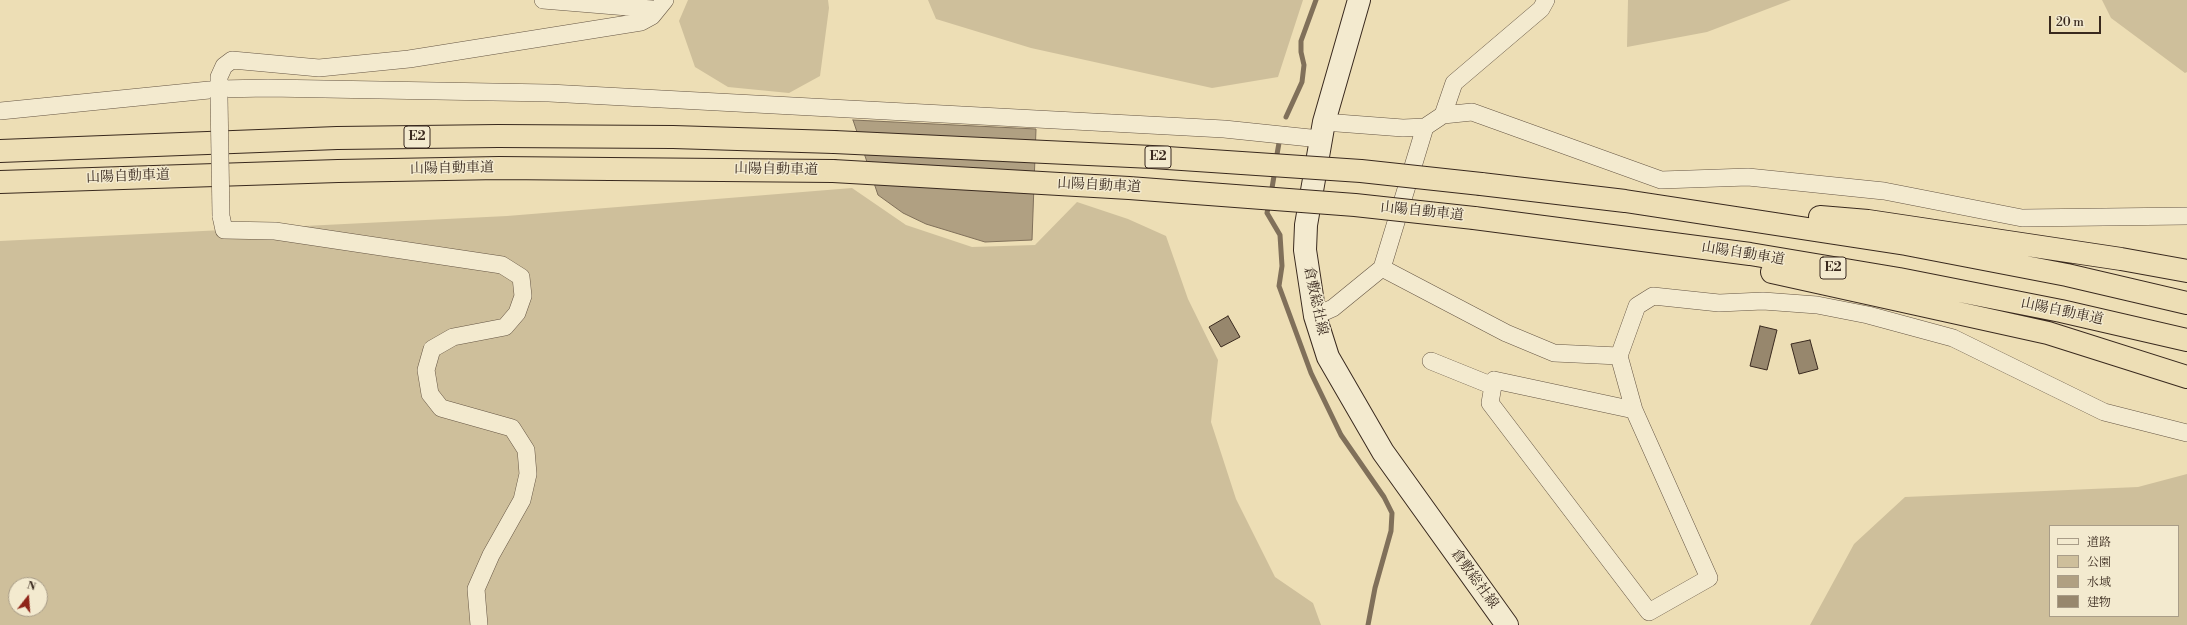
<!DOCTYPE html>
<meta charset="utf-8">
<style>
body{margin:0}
#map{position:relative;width:2187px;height:625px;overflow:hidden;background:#eddeb5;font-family:"Libre Bodoni","Noto Serif JP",serif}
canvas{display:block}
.legend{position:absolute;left:2049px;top:525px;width:130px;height:92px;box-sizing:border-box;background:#f3eacf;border:1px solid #a99d88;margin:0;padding:5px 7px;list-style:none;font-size:12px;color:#39291e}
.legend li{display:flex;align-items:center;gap:8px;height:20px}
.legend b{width:20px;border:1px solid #a99d88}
.north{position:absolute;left:8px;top:577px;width:40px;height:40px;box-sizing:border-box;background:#f3eacf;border:1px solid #a99d88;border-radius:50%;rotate:17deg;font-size:11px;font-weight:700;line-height:16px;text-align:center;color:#39291e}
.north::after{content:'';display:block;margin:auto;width:14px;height:18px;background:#8f2418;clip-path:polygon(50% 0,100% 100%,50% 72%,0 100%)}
.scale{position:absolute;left:2049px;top:16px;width:52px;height:18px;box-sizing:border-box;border:2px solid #39291e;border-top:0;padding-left:5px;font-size:12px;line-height:14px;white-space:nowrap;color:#39291e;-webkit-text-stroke:3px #f3eacf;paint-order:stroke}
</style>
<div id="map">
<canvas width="2187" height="625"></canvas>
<ul class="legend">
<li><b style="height:5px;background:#f3eacf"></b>道路</li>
<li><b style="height:11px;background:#cebf9b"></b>公園</li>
<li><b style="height:11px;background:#b0a082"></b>水域</li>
<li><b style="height:11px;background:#97876d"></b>建物</li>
</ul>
<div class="north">N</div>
<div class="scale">20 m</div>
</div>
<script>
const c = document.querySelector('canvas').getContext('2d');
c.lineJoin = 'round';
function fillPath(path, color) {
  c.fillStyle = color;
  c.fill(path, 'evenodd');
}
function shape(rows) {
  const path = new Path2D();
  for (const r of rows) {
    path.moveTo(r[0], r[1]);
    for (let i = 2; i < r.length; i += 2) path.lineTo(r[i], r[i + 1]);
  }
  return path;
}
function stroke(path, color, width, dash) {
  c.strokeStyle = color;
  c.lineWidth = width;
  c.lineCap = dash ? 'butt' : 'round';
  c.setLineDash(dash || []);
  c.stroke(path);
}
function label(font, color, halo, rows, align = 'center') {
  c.font = font + ' "Libre Bodoni","Noto Serif JP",serif';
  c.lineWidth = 3;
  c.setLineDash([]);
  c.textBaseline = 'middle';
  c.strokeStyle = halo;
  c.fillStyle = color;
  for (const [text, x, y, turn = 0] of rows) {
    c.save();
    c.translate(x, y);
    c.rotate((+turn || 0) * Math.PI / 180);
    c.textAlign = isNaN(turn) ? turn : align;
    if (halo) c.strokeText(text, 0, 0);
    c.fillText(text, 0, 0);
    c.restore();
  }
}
const green = shape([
 [688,0,828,0,829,8,820,76,789,93,728,87,695,67,679,21],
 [928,0,1303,0,1278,77,1212,88,1031,48,936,19],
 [1628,0,1791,0,1707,32,1627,47],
 [2102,0,2187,0,2187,72,2185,73,2111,18],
 [852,188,906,225,972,247,1035,245,1077,202,1128,219,1166,236,1188,299,1218,360,1211,422,1236,499,1275,577,1313,603,1321,625,0,625,0,241,507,216],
 [16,585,40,585,40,609,16,609],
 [2187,474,2187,625,1810,625,1854,544,1905,497,2138,487],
 [2050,526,2178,526,2178,616,2050,616]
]);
const water = shape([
 [853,120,1036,129,1032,240,985,242,926,224,903,213,878,195,853,120]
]);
const stream = shape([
 [1286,117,1302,82,1304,65,1301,52,1301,41,1316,0],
 [1276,160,1279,143],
 [1271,194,1275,170],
 [1269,203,1267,213,1280,235,1282,266,1279,286,1311,373,1341,435,1384,497,1392,513,1391,531,1375,588,1368,625]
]);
const building = shape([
 [1228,316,1240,337,1221,347,1209,327,1228,316],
 [1760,326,1777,330,1767,370,1750,366,1760,326],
 [1810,340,1818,369,1799,374,1791,344,1810,340]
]);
const street = shape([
 [543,0,652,9,652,16],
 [219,97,219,77,224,66,232,60,319,68,409,59,641,22,652,16,665,0],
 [0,111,219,89,268,88,549,93,1224,129,1320,139],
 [1443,115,1454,83,1541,9,1546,0],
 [1324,122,1403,128,1425,127,1443,115,1472,112,1661,180,1748,177,1884,191,2022,218,2187,216],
 [221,216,224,230,275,231,502,265,521,277,523,296,517,313,505,327,453,337,432,349,426,370,430,394,441,408,512,428,526,450,528,474,522,500,491,555,476,589,479,625],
 [1382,268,1506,333,1554,353,1619,356],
 [1315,316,1333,308,1382,268,1425,127],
 [1431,361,1493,386],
 [1494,380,1634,410,1709,578,1649,612,1490,403,1494,380],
 [1634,410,1619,356,1637,306,1653,296,1719,303,1763,301,1817,305,1868,315,1953,338,2104,412,2187,433]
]);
const secondary = shape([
 [1359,0,1324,122,1306,225,1305,250,1315,316,1328,357,1383,452,1507,625]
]);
const highway = shape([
 [0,151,337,138,498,136,673,137,834,142],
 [0,182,338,171,499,168,833,171],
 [1481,184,1625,201,1906,244,2067,275,2187,303],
 [1820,217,1868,221,2121,259,2187,271],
 [1474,218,1750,254,1899,279,2061,311,2187,340],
 [1772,272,2048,333,2187,377]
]);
const streetBridge = shape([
 [219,97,221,216]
]);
const highwayBridge = shape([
 [834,142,1152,157,1361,171,1481,184],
 [833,171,1129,188,1355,205,1474,218]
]);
const shields = [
 [417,137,26],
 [1158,157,26],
 [1833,268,26]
];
const shieldNames = [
 ["E2",417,137],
 ["E2",1158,157],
 ["E2",1833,268]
];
const streetNames = [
 ["山陽自動車道",452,169,-1],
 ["山陽自動車道",776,170,1],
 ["山陽自動車道",128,177,-2],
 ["山陽自動車道",1099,186,3],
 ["山陽自動車道",1422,212,6],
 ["山陽自動車道",1743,254,9],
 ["倉敷総社線",1315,301,78],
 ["山陽自動車道",2062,312,12],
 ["倉敷総社線",1474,579,54]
];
fillPath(green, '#cebf9b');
fillPath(water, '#b0a082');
stroke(water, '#80705a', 1);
stroke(stream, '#80705a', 5);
fillPath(building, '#97876d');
stroke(building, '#39291e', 1);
stroke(street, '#665644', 18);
stroke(secondary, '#39291e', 24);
stroke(highway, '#39291e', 24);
stroke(street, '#f3eacf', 17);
stroke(secondary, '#f3eacf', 22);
stroke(highway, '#eddeb5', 22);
stroke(streetBridge, '#665644', 18, []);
stroke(highwayBridge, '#39291e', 24, []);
stroke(streetBridge, '#f3eacf', 17);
stroke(highwayBridge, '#eddeb5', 22);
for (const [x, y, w] of shields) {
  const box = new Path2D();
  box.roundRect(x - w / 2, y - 11, w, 22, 3);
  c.fillStyle = '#f3eacf';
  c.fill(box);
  stroke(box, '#39291e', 1);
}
label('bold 13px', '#39291e', null, shieldNames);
label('14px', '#39291e', '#f3eacf', streetNames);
</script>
